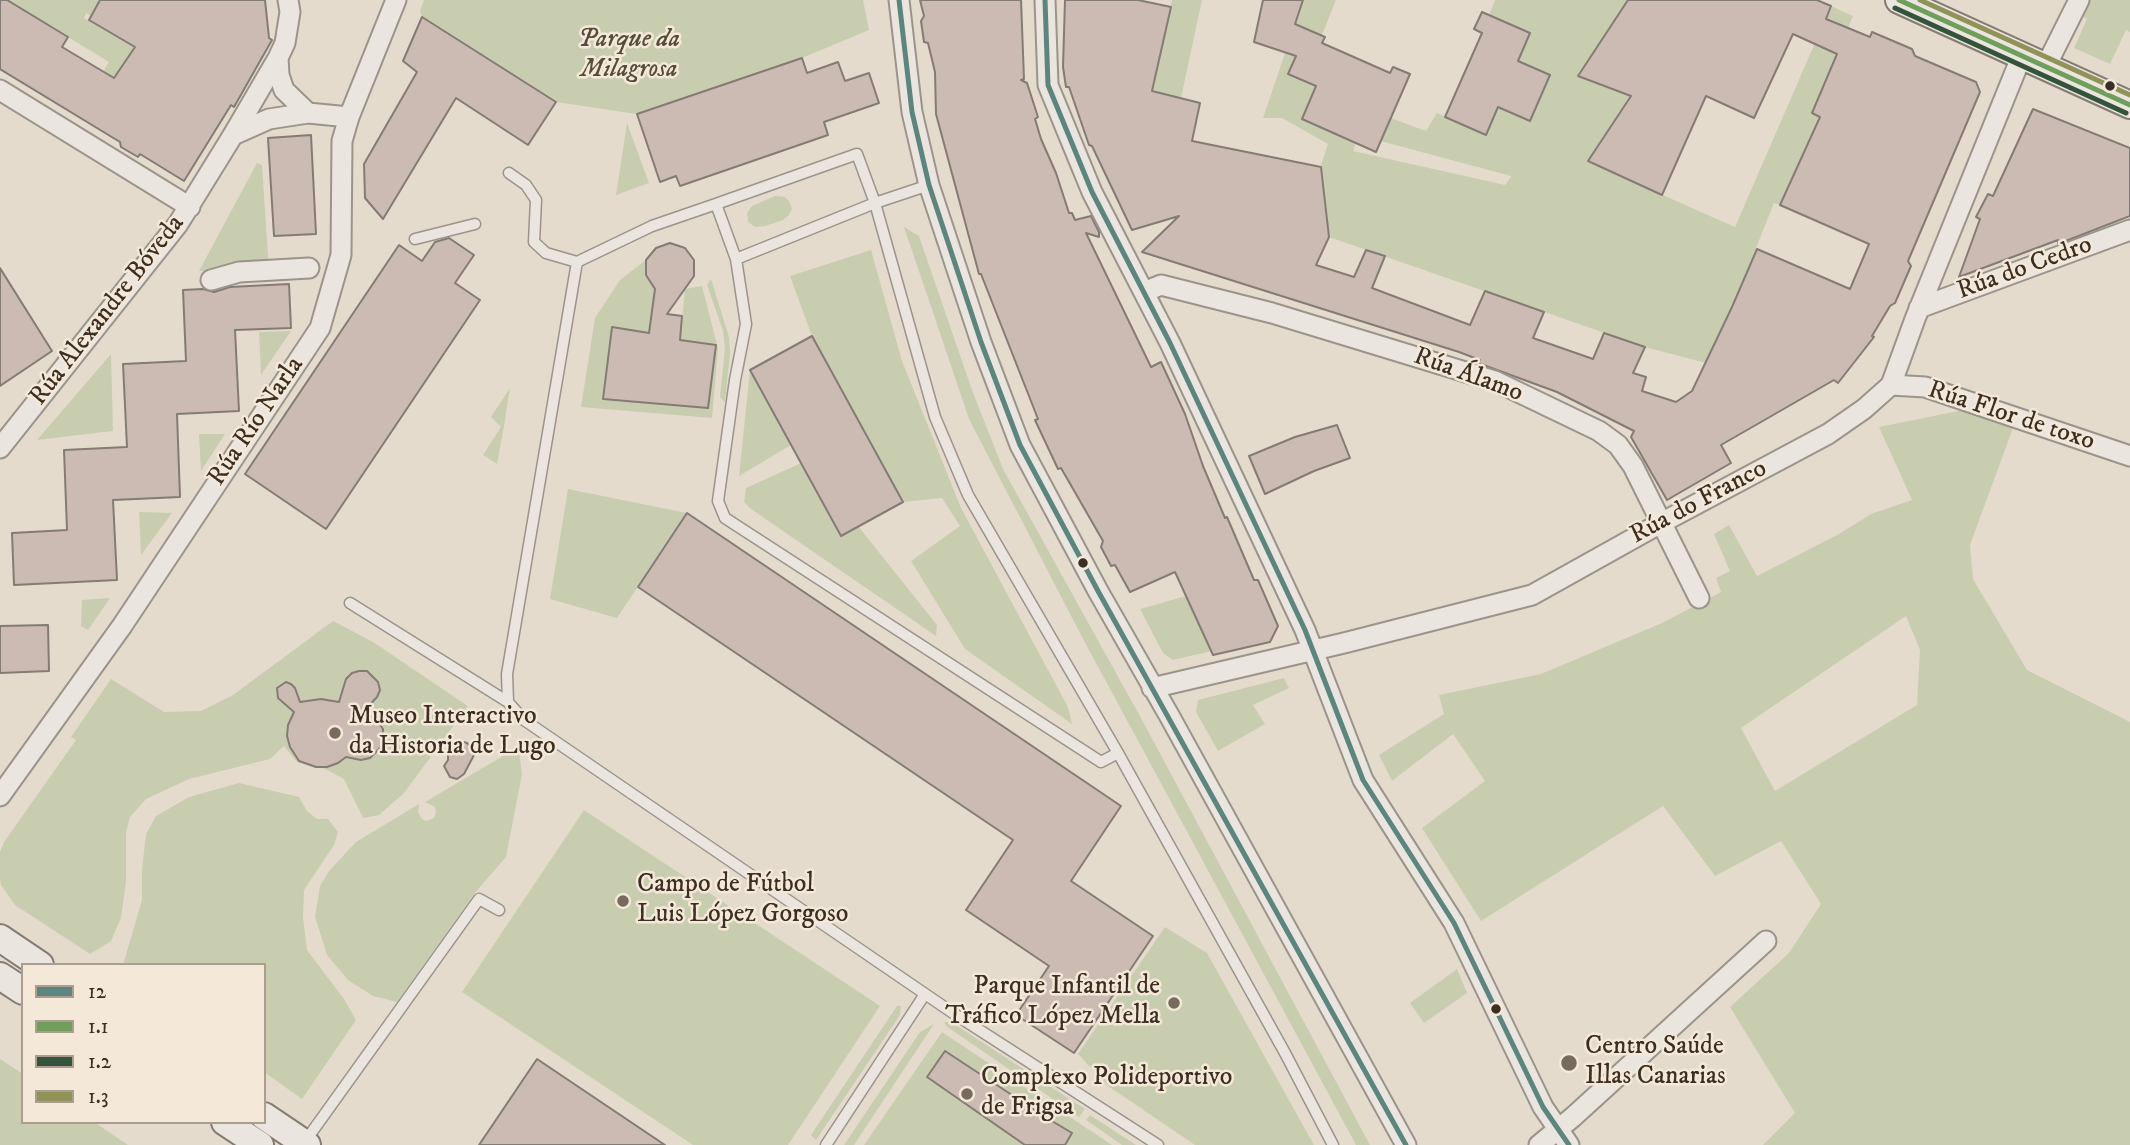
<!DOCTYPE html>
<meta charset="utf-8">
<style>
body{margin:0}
#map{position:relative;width:2130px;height:1145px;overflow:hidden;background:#e4dbcd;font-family:"IM FELL DW Pica",serif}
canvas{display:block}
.legend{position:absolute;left:21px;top:963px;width:245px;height:161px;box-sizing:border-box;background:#f4e9d8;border:2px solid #ab9e90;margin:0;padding:9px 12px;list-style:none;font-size:21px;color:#3d2e23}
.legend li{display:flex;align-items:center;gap:14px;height:35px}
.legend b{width:35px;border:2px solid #ab9e90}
</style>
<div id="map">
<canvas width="2130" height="1145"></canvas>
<ul class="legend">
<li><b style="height:9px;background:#5b857e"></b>12</li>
<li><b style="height:9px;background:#6f9f5b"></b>1.1</li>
<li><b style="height:9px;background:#33533a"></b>1.2</li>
<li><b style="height:9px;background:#909258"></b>1.3</li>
</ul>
</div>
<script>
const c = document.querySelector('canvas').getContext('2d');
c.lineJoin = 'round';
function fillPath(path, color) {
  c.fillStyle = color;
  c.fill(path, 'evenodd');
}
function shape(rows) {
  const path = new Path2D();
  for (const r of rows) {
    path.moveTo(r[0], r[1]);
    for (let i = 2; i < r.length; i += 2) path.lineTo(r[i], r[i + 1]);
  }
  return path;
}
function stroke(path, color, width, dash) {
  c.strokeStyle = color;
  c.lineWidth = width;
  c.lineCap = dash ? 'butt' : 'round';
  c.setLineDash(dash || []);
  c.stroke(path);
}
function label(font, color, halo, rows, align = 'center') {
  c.font = font + ' "IM FELL DW Pica",serif';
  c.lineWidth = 5;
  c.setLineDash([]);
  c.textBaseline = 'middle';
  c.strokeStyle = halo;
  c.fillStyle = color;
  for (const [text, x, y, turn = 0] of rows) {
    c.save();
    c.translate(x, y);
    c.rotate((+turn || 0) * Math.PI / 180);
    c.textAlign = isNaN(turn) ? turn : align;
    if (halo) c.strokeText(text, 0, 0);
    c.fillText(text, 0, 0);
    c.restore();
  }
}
const green = shape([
 [7,0,100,0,91,16,86,13,84,18,135,47,120,69,174,100,95,86,109,62],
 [424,0,863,0,869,30,802,58,637,114,556,102,422,17,420,11],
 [1172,0,1202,0,1181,98,1152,91],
 [1303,0,1336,0,1322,35,1308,30,1325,84,1315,106,1308,104,1302,119,1347,139,1374,112,1426,131,1437,113,1486,135,1492,98,1517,109,1515,115,1528,120,1550,75,1536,68,1533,74,1508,63,1523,50,1530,34,1489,15,1495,0,1631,0,1623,8,1578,75,1631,96,1588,162,1735,227,1831,6,1853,16,1812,112,1820,117,1780,205,1774,203,1734,303,1706,363,1645,347,1329,237,1321,165,1328,144,1282,118,1263,118],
 [1358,135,1511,176,1511,177,1505,185,1353,151],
 [2086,0,2130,0,2130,32,2126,30,2110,64,2074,48,2087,19,2079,15],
 [627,123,649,183,616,195],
 [257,163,262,165,269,269,199,271],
 [775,196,785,197,789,201,792,209,788,216,783,220,765,226,755,227,748,222,747,213,752,206],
 [904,227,919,236,972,390,1003,469,1141,718,1370,1145,1356,1145,1082,637,969,419],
 [871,250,902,361,961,508,1068,707,1072,724,965,649,911,561,960,526,942,498,903,502,812,336,790,276],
 [646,260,646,275,654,288,663,291,661,313,652,313,649,333,612,327,603,399,708,407,716,345,680,340,685,289,702,286,718,348,712,418,581,407,595,318,620,280],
 [711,279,729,337,730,353,725,402,720,397,725,348,723,331,707,285],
 [291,331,261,375,259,332],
 [111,354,113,431,37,440],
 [750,370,791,445,739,476],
 [510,388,504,426,497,464,483,455,501,427,491,417],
 [1968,409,2013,428,1970,545,1973,579,2027,670,2130,722,2130,1145,1763,1145,1795,1113,1730,1007,1789,953,1821,904,1781,841,1715,876,1663,806,1481,921,1422,828,1485,781,1453,734,1392,781,1379,755,1444,714,1439,695,1541,674,1662,623,1721,592,1716,578,1730,571,1714,534,1729,525,1757,576,1839,534,1871,514,1912,500,1879,427],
 [1906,616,1920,650,1917,705,1775,791,1741,728],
 [199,434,225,434,201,471],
 [801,463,841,535,858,526,937,625,936,636,751,509,744,502,746,488],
 [568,489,687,513,617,618,550,599],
 [139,512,172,513,141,555],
 [1186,596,1212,651,1173,660,1163,653,1140,609],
 [110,598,88,630,81,626,82,600],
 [333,621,373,642,468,706,404,793,379,815,363,818,344,779,325,769,297,762,284,746,270,759,189,779,146,799,130,817,126,832,126,882,121,918,111,941,90,954,15,905,1,885,0,879,0,852,4,842,76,740,71,737,111,679,164,712,201,711,233,695],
 [1284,678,1289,688,1253,705,1265,724,1218,751,1196,712,1198,700],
 [519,752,522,774,506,857,474,894,397,1002,373,996,348,980,327,955,315,917,320,886,329,871,356,842,419,804,418,812,422,819,426,821,434,818,436,812,435,807,425,802,503,756],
 [239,783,299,797,307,811,317,819,328,819,338,832,334,845,304,890,303,917,307,950,344,999,356,1020,302,1099,264,1072,264,965,123,965,142,900,142,869,146,834,156,816,189,797],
 [584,810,880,1006,788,1145,693,1145,462,992],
 [1165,927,1207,953,1314,1145,1195,1145,1108,1086,1078,1054],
 [1457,969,1467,993,1424,1023,1410,1003],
 [897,1006,901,1006,900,1015,816,1140,811,1135],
 [944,1022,951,1022,1085,1109,1079,1117,946,1026],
 [934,1024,854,1145,844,1145,920,1032],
 [942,1032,1112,1145,864,1145],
 [0,1059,23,1074,23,1122,94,1122,128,1145,0,1145],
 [1090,1115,1136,1145,1122,1145,1086,1120]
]);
const building = shape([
 [0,0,7,0,68,37,62,47,114,78,135,47,89,20,100,0,265,0,269,38,272,40,234,107,231,105,184,181,140,154,138,157,121,147,120,142,0,69,0,0],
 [920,0,1021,0,1024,79,1021,80,1027,83,1038,117,1035,119,1041,139,1056,173,1069,213,1072,213,1075,220,1091,216,1099,232,1099,237,1086,233,1151,367,1161,362,1185,414,1203,466,1225,518,1227,517,1254,580,1258,580,1278,626,1270,642,1213,655,1175,572,1130,592,1115,565,1111,566,1101,547,1103,541,1061,468,1058,469,1035,420,1038,419,981,274,979,274,936,114,935,72,928,43,924,42,921,21,924,16,920,0],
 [1065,0,1138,0,1171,7,1152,91,1200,103,1192,141,1321,167,1329,237,1316,265,1354,277,1366,250,1385,256,1372,288,1470,325,1485,291,1544,312,1533,338,1593,359,1604,333,1645,347,1633,373,1646,377,1642,391,1676,402,1692,391,1732,307,1757,249,1850,289,1869,244,1780,205,1820,117,1812,113,1837,54,1793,34,1754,118,1706,96,1662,195,1588,161,1631,96,1578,76,1628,0,1817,0,1831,6,1826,19,1870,37,1872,32,1912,49,1915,56,1976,82,1980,92,1908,261,1911,266,1895,303,1890,306,1872,336,1874,337,1838,383,1834,380,1721,445,1731,463,1667,500,1631,437,1634,431,1557,392,1478,363,1480,360,1459,352,1142,252,1179,216,1132,230,1092,146,1089,145,1069,87,1066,87,1063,67,1065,0],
 [1263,0,1303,0,1295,24,1325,37,1322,43,1390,73,1393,67,1410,74,1376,152,1302,119,1316,86,1288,74,1296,56,1254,42,1263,0],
 [1482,12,1530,33,1518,61,1550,75,1530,121,1498,107,1486,135,1445,117,1482,33,1474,29,1482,12],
 [422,17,556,102,528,145,456,98,383,219,365,198,364,164,417,72,403,61,422,17],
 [802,58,807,73,838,62,845,81,869,73,879,103,824,122,828,135,680,186,676,176,660,182,637,114,802,58],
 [2033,109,2130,148,2130,216,2058,244,2058,240,1959,277,1980,219,1976,217,1988,194,1993,196,2033,109],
 [311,135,316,234,274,236,268,138,311,135],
 [449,238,474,255,455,283,480,300,326,529,245,474,399,245,422,261,435,242,449,238],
 [670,243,685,248,694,260,694,276,667,314,682,316,680,340,716,345,708,408,603,399,612,327,649,333,655,289,646,275,646,260,656,248,670,243],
 [0,268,52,351,0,386,0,268],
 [289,284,291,328,235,330,239,411,177,414,180,497,113,500,117,580,14,585,12,533,67,530,64,450,127,447,123,364,186,361,183,290,203,289,214,292,230,287,289,284],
 [812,336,903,502,841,536,750,370,812,336],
 [1337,425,1350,458,1314,471,1265,494,1249,456,1295,437,1337,425],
 [687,513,1121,806,1071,881,1153,936,1074,1053,1016,1015,1049,966,966,910,1013,840,638,587,687,513],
 [48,625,49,671,0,673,0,626,48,625],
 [359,671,367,671,378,682,380,690,377,697,364,711,378,722,383,729,382,746,370,758,361,760,346,757,338,763,327,767,316,767,299,761,290,747,287,736,288,725,294,712,278,698,277,688,286,682,291,684,295,688,300,702,321,699,339,702,346,679,352,673,359,671],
 [460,741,467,743,472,748,474,755,464,774,457,779,450,777,444,766,448,760,448,748,453,743,460,741],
 [945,1051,1047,1118,1072,1133,1065,1145,1025,1145,927,1077,945,1051],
 [537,1059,665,1145,479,1145,537,1059]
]);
const lane = shape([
 [509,173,526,185,536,200,534,242,546,253,577,262,652,226,716,204],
 [929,185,875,203,736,259,716,204,857,154,875,203,935,417,968,495,1118,753,1285,1053,1333,1145],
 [415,239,475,224],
 [736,259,746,324,735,380,718,501,725,518,1101,762,1118,753],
 [350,603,508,702,524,720,953,1013,1158,1145],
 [508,702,507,674,577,262],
 [304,1143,479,899,499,910],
 [826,1145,925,994]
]);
const street = shape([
 [288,0,290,12,285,43,278,58,279,75,284,90,308,113],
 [899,0,912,112,929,185,981,342,1020,445,1098,591,1170,717,1406,1145],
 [1045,0,1048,85,1092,192,1170,343,1305,630,1363,780,1454,923,1543,1107,1569,1145],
 [2045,68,2079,0],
 [0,90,190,207],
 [233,135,269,119,308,113,349,117],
 [211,280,239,272,309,268],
 [1144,292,1161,285,1272,313,1495,381,1599,431,1618,445,1633,466,1699,598],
 [1919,308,2130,230],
 [1891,385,1925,387,2130,456],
 [0,448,178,224,233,135,278,58],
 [1152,688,1344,643,1532,595,1661,523,1828,434,1864,409,1891,385,1915,319,2022,55],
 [0,796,122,626,320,328,341,255,342,141,349,117,396,0],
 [1539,1145,1573,1117,1766,941]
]);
const secondary = shape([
 [1899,0,2130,105],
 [0,938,40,965],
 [0,976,23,991],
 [264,1116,307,1145],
 [225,1122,260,1145]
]);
const bus1 = shape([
 [899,0,912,112,929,185,981,342,1020,445,1098,591,1406,1145],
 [1045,0,1048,85,1092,192,1170,343,1305,630,1363,780,1454,923,1543,1107,1569,1145]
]);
const bus2 = shape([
 [1899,0,2130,105]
]);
const bus3 = shape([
 [1895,8,2126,113]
]);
const bus4 = shape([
 [1920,0,2130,95]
]);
const markers = [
 [2110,86,6,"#3d2e23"],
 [1083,563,6,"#3d2e23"],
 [335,733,7,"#776b5e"],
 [623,901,7,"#776b5e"],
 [1174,1003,7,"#776b5e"],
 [1496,1009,6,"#3d2e23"],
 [1569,1063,9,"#776b5e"],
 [967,1094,7,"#776b5e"]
];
const parkNames = [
 ["Parque da",629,41],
 ["Milagrosa",629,71]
];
const streetNames = [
 ["Rúa do Cedro",2025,269,-20],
 ["Rúa Alexandre Bóveda",108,311,-52],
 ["Rúa Álamo",1468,376,20],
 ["Rúa Flor de toxo",2011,417,18],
 ["Rúa Río Narla",257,422,-56],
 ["Rúa do Franco",1699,503,-28]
];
const poiNames = [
 ["Museo Interactivo",349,718],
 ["da Historia de Lugo",349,748],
 ["Campo de Fútbol",637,886],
 ["Luis López Gorgoso",637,916],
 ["Parque Infantil de",1160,988,"right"],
 ["Tráfico López Mella",1160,1018,"right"],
 ["Centro Saúde",1585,1048],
 ["Illas Canarias",1585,1078],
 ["Complexo Polideportivo",981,1079],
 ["de Frigsa",981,1109]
];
fillPath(green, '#c9cdb0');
fillPath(building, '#cbbbb3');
stroke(building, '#847c74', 2);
stroke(lane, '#9b948b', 13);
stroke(street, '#9b948b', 23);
stroke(secondary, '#847c74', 30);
stroke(lane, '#eae5de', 10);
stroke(street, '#eae5de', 19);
stroke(secondary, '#eae5de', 26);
stroke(bus1, '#5b857e', 5);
stroke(bus2, '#6f9f5b', 5);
stroke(bus3, '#33533a', 5);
stroke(bus4, '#909258', 5);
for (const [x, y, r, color] of markers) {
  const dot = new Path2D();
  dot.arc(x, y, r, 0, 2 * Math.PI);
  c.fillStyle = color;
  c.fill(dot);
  stroke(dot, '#f4e9d8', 2.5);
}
label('italic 26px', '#554c3a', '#f4e9d8', parkNames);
label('26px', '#3d2e23', '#f4e9d8', streetNames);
label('26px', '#3d2e23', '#f4e9d8', poiNames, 'left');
</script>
